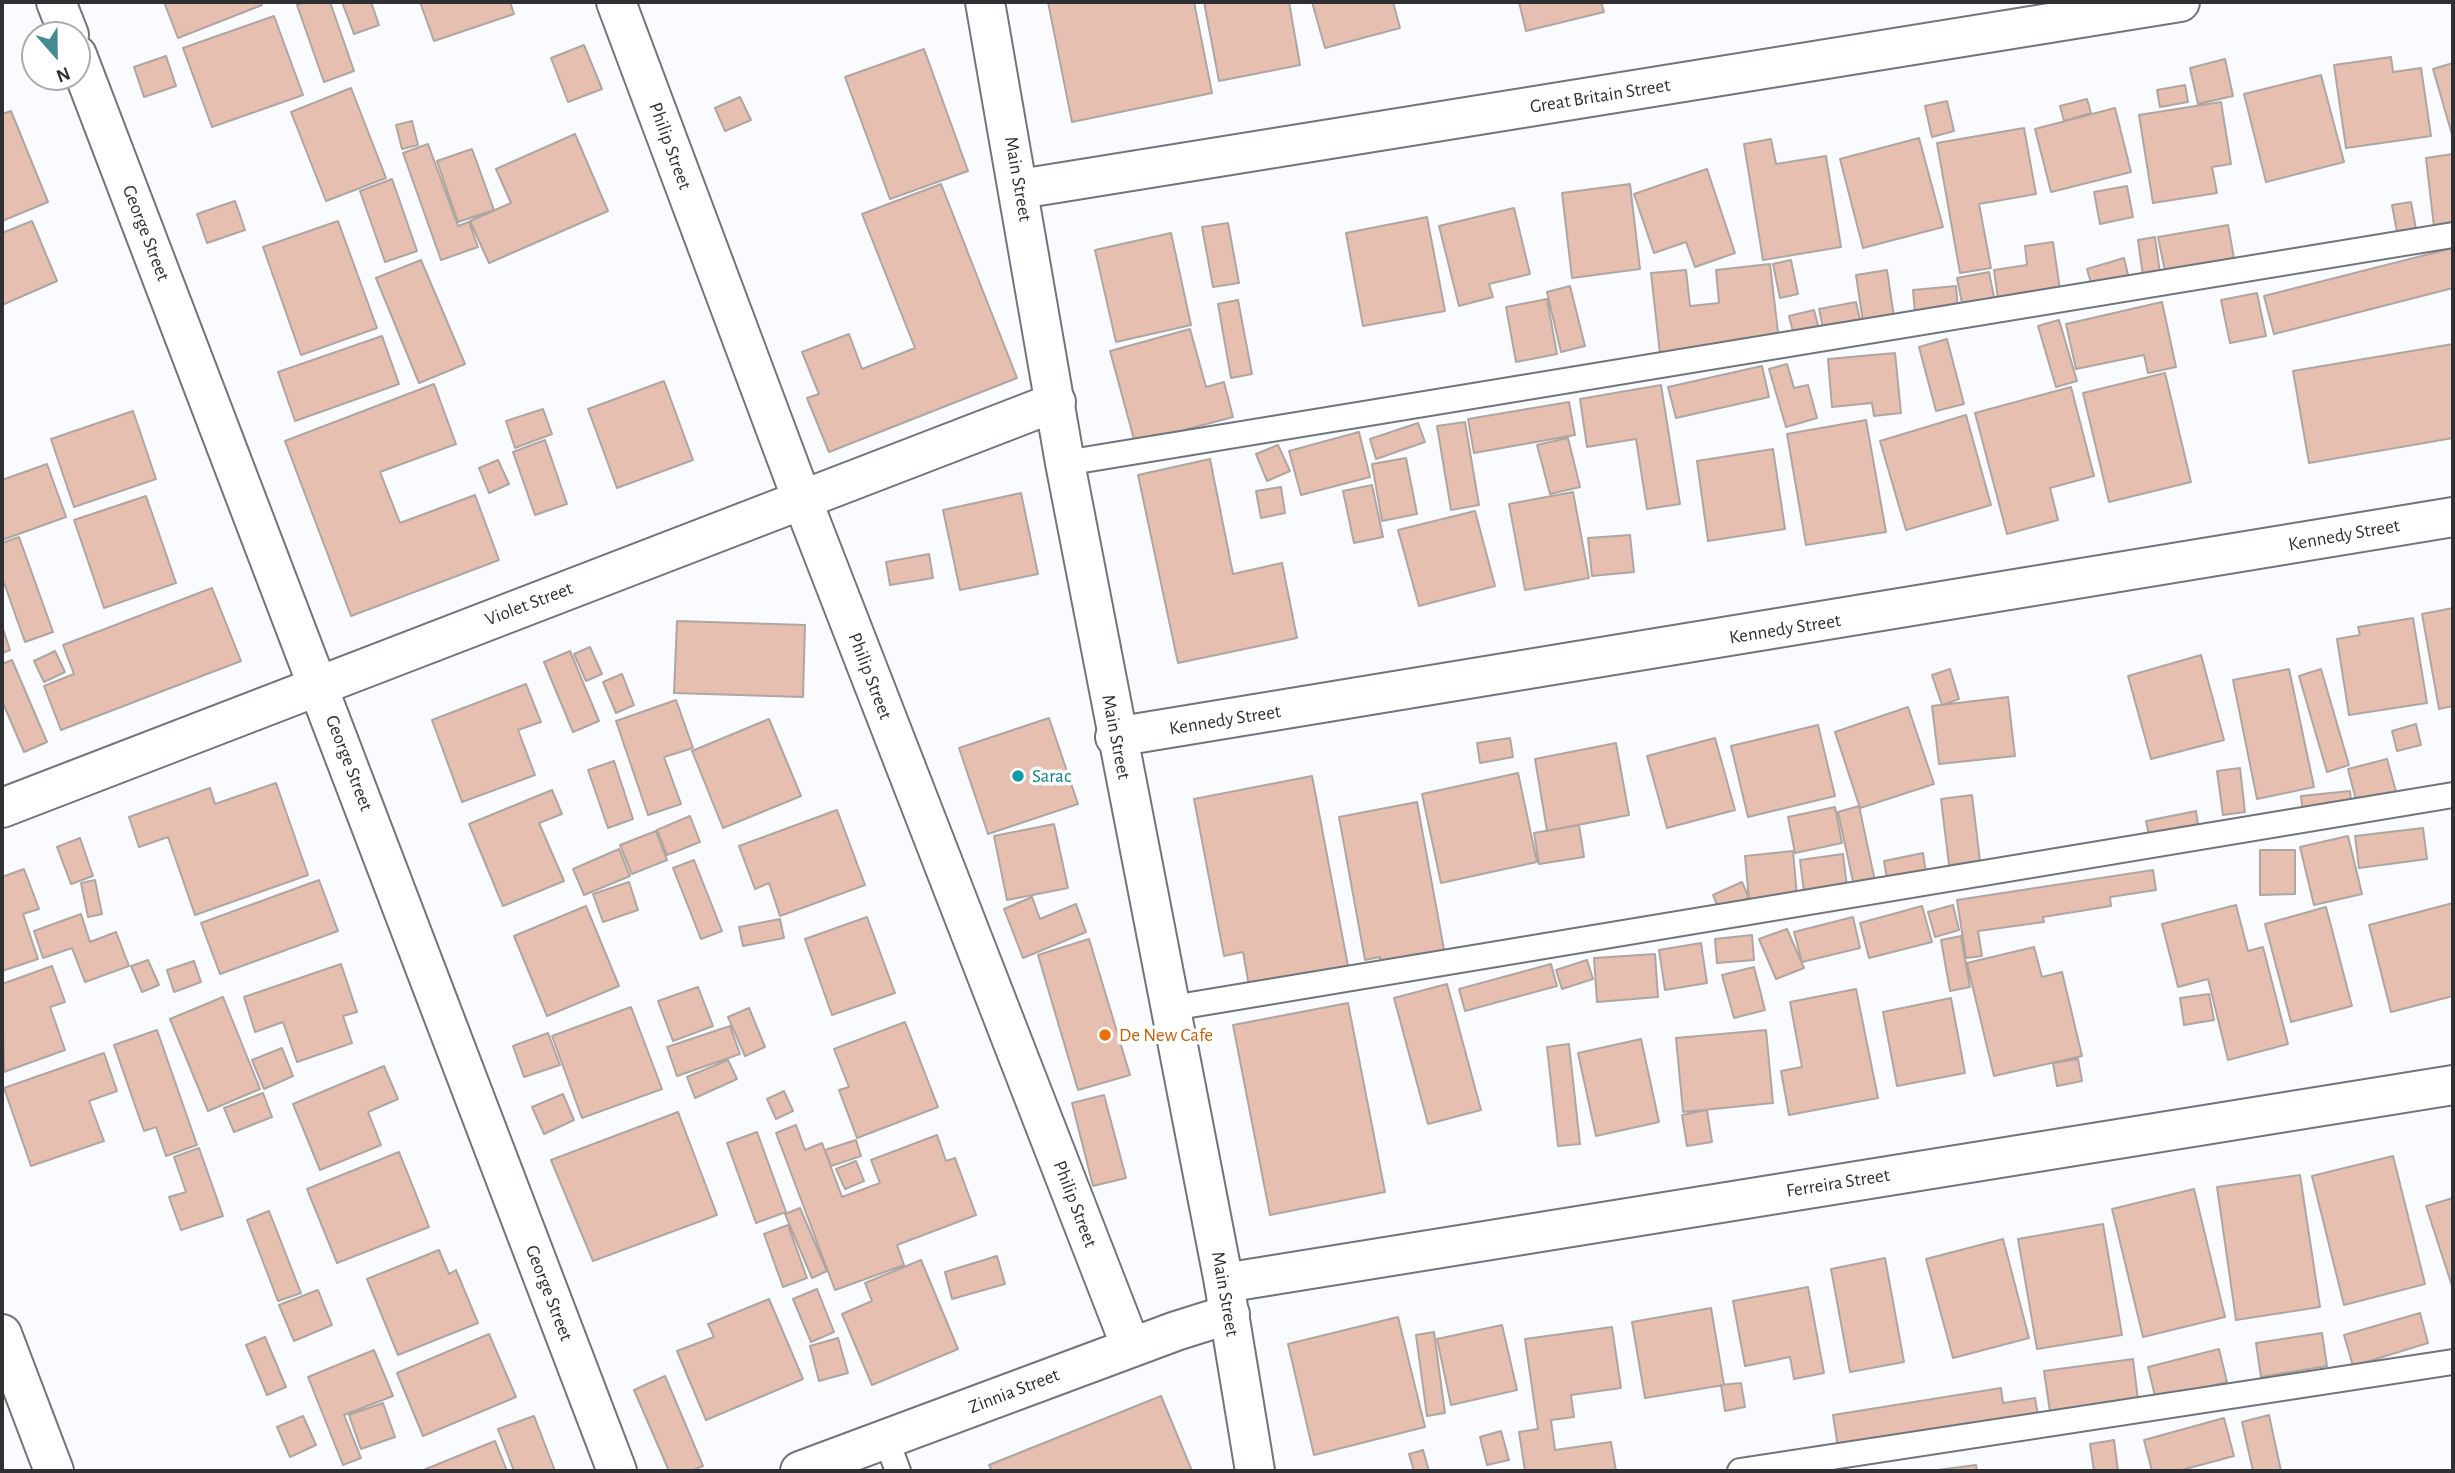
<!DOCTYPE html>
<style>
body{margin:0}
#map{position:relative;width:2455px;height:1473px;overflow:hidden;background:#f9fbfe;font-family:"Alegreya Sans",sans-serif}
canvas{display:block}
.frame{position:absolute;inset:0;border:4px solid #2e3033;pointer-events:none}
.north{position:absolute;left:21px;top:21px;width:70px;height:70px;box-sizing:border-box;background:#fff;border:2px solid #abacad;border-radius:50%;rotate:159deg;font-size:19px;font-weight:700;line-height:28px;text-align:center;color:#2e3033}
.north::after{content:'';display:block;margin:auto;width:24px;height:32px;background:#438b91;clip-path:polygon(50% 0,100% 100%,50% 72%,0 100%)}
</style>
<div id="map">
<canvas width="2455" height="1473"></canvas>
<div class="frame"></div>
<div class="north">N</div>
</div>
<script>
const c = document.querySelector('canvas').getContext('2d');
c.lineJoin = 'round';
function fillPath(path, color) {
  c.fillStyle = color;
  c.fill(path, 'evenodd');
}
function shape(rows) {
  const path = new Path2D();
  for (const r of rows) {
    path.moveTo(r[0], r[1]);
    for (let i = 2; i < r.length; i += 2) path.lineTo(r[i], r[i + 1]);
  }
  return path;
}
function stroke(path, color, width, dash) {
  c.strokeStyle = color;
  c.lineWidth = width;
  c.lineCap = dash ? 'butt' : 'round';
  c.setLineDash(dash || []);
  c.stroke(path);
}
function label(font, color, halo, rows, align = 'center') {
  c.font = font + ' "Alegreya Sans",sans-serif';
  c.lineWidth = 7;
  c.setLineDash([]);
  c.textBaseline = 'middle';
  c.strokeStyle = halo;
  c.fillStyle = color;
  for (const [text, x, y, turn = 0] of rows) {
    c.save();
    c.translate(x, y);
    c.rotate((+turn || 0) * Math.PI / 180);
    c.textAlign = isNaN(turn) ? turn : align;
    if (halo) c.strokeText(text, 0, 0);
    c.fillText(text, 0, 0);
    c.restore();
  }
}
const building = shape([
 [164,2,260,2,262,5,178,38,164,2],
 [305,2,330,2,354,71,324,82,297,5,305,2],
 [342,2,371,2,379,25,354,34,342,2],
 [420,2,510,2,514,14,434,41,420,2],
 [1048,2,1194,2,1212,93,1072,122,1048,2],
 [1204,2,1289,2,1300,65,1219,81,1204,2],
 [1312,2,1393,2,1400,28,1325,48,1312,2],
 [1519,2,1601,2,1604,12,1526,31,1519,2],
 [274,16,303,95,212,127,183,48,274,16],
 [584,45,602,89,568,102,551,58,584,45],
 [924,49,968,171,890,199,845,77,924,49],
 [166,56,176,86,144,97,134,67,166,56],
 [2391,57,2393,72,2421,68,2431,136,2346,148,2334,65,2391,57],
 [2225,59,2233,96,2198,104,2190,68,2225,59],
 [2453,63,2453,138,2433,69,2453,63],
 [2321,75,2344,162,2266,182,2244,94,2321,75],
 [2185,85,2188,102,2160,107,2157,90,2185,85],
 [351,88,386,178,326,201,291,112,351,88],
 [740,97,751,120,725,131,715,108,740,97],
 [2087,99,2091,113,2064,121,2060,106,2087,99],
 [1947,101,1954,131,1932,137,1925,106,1947,101],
 [2221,102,2231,164,2212,167,2217,193,2153,203,2139,115,2221,102],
 [2115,108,2131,172,2051,192,2035,129,2115,108],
 [11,111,48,202,2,221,2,114,11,111],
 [412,121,418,145,402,149,396,125,412,121],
 [2024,128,2036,194,1979,204,1991,268,1960,273,1937,143,2024,128],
 [575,134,608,211,489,263,470,221,511,203,496,169,575,134],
 [1919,138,1943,227,1863,248,1840,159,1919,138],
 [1771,139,1776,164,1826,156,1841,247,1763,260,1744,144,1771,139],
 [428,144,458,226,469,222,478,247,441,260,403,153,428,144],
 [472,149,494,210,458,222,437,161,472,149],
 [2453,154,2453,225,2434,227,2426,158,2453,154],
 [1707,169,1735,253,1695,267,1686,242,1654,253,1634,194,1707,169],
 [392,179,417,251,385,262,360,191,392,179],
 [941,184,1017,378,829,452,807,398,819,394,802,352,849,334,862,369,915,348,862,214,941,184],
 [1630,184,1640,269,1572,278,1562,193,1630,184],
 [2127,186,2133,217,2100,224,2094,192,2127,186],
 [235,201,245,230,207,243,197,214,235,201],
 [2411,202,2416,229,2397,232,2392,205,2411,202],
 [1514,208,1530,274,1489,284,1493,297,1459,306,1439,226,1514,208],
 [1427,217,1445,311,1363,326,1346,233,1427,217],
 [32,221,57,281,2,305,2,233,32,221],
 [338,221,377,328,301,355,263,247,338,221],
 [1228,223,1239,283,1213,287,1202,227,1228,223],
 [2228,225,2235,264,2166,276,2158,237,2228,225],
 [1171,233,1191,325,1116,342,1095,250,1171,233],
 [2155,237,2160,273,2143,276,2138,240,2155,237],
 [2053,242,2060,290,1998,299,1994,270,2027,265,2025,246,2053,242],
 [2453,248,2453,288,2274,334,2264,296,2453,248],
 [2124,258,2129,279,2093,290,2087,269,2124,258],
 [421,260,465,364,419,383,376,278,421,260],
 [1791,260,1798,294,1780,298,1773,264,1791,260],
 [1770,264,1779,341,1660,354,1651,273,1686,270,1690,306,1719,303,1716,270,1770,264],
 [1887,270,1894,317,1863,322,1856,275,1887,270],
 [1989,272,1995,302,1963,308,1957,278,1989,272],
 [1570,286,1585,346,1561,352,1547,292,1570,286],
 [1956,286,1958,309,1915,314,1913,290,1956,286],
 [2257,293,2266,336,2230,343,2221,300,2257,293],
 [1547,299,1557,354,1516,362,1506,307,1547,299],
 [1238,300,1252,374,1231,378,1218,304,1238,300],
 [1856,302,1861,324,1824,333,1819,309,1856,302],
 [2162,302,2176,367,2148,373,2144,355,2076,369,2066,324,2162,302],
 [1814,310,1819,329,1794,336,1789,316,1814,310],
 [2059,320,2077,381,2056,387,2038,326,2059,320],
 [1190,329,1206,387,1224,382,1233,417,1135,443,1110,351,1190,329],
 [382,336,399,384,295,421,278,372,382,336],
 [1947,339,1964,404,1936,411,1919,347,1947,339],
 [2453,344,2453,438,2309,463,2293,371,2453,344],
 [1895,353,1901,413,1874,416,1872,403,1832,407,1828,359,1895,353],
 [1787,364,1794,388,1808,385,1817,418,1786,427,1769,369,1787,364],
 [1762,366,1769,397,1676,418,1668,387,1762,366],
 [2165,373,2191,482,2109,502,2083,393,2165,373],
 [664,381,693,460,617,488,588,409,664,381],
 [434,384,456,444,380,472,400,523,475,495,499,560,351,616,285,441,434,384],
 [1661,385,1680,504,1647,509,1636,439,1587,447,1580,399,1661,385],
 [2071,387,2094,476,2050,488,2058,520,2007,534,1975,413,2071,387],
 [1569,402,1575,435,1474,453,1468,419,1569,402],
 [543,409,552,434,515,448,506,421,543,409],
 [133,411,156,479,74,507,51,439,133,411],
 [1966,415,1991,505,1906,530,1880,441,1966,415],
 [1866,420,1886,532,1806,545,1787,434,1866,420],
 [1465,422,1479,505,1451,510,1437,426,1465,422],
 [1418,423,1425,442,1376,459,1370,439,1418,423],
 [1359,432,1370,477,1301,495,1289,451,1359,432],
 [1568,438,1580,487,1550,494,1537,445,1568,438],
 [545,440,567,504,535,515,513,452,545,440],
 [1278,445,1290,471,1267,481,1256,454,1278,445],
 [1773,449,1785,529,1708,541,1697,461,1773,449],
 [1406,458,1417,514,1382,521,1372,464,1406,458],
 [1210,459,1233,574,1282,563,1297,638,1178,663,1138,475,1210,459],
 [498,460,509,484,489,493,479,468,498,460],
 [47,464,66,517,2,540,2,480,47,464],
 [1372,485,1383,537,1354,543,1343,491,1372,485],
 [1281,487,1285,513,1261,518,1256,491,1281,487],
 [1573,492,1589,578,1525,590,1509,504,1573,492],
 [1021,493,1038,574,960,590,943,510,1021,493],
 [146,496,176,583,104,608,74,520,146,496],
 [1475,511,1495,586,1419,606,1398,530,1475,511],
 [1630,535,1634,572,1592,576,1588,538,1630,535],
 [19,537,53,632,25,642,2,577,2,543,19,537],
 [929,554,933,578,890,585,886,562,929,554],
 [212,588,241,661,61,730,44,686,74,674,63,645,212,588],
 [2453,608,2453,706,2439,709,2422,614,2453,608],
 [2413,618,2427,703,2349,715,2337,639,2360,635,2358,627,2413,618],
 [677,621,805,625,803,697,674,693,677,621],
 [2,626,10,650,2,653,2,626],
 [590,647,602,674,586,681,574,654,590,647],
 [55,651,65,672,44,682,34,661,55,651],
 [570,651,599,721,573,732,544,662,570,651],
 [2201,655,2224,740,2151,759,2128,676,2201,655],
 [12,660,47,742,24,752,2,701,2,664,12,660],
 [1950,669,1959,699,1942,705,1932,675,1950,669],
 [2289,669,2314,787,2257,799,2233,680,2289,669],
 [2321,669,2349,765,2327,772,2299,676,2321,669],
 [622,674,634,705,616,713,603,682,622,674],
 [526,684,541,722,518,730,535,775,462,802,432,720,526,684],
 [2008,697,2015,756,1939,764,1932,706,2008,697],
 [676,700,693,748,664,757,681,804,648,815,616,721,676,700],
 [1908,707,1934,784,1860,808,1835,732,1908,707],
 [1049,718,1078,804,988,834,959,748,1049,718],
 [769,719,801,796,723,828,692,751,769,719],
 [2416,724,2421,745,2397,751,2392,731,2416,724],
 [1818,725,1835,796,1748,817,1731,746,1818,725],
 [1510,738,1513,757,1480,763,1477,743,1510,738],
 [1715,738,1735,810,1667,828,1647,756,1715,738],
 [1616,743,1629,815,1547,831,1535,759,1616,743],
 [2387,759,2398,799,2358,808,2348,769,2387,759],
 [614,761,633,819,608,828,588,770,614,761],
 [2240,768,2245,812,2223,815,2217,771,2240,768],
 [1518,773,1537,862,1441,883,1422,794,1518,773],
 [1312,776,1348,966,1249,986,1243,952,1224,956,1194,799,1312,776],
 [276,783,308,875,195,915,168,837,139,847,129,817,210,788,215,804,276,783],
 [552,790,562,814,539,823,564,881,503,906,469,824,552,790],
 [2350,791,2352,809,2303,814,2301,796,2350,791],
 [1972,795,1980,861,1949,865,1941,799,1972,795],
 [1417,802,1445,955,1382,967,1380,957,1365,960,1339,817,1417,802],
 [1859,806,1875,881,1854,886,1838,812,1859,806],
 [1835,807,1842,843,1795,853,1788,817,1835,807],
 [837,810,865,885,780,916,769,883,755,889,739,846,837,810],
 [2196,811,2199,831,2150,840,2146,821,2196,811],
 [690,816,700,842,667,855,657,830,690,816],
 [1054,824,1068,888,1007,900,994,836,1054,824],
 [1579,825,1584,857,1539,864,1534,833,1579,825],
 [2423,828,2427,859,2359,868,2355,836,2423,828],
 [656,831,667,860,632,874,620,845,656,831],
 [2348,836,2362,894,2314,905,2300,847,2348,836],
 [80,838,93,876,71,884,57,847,80,838],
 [619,849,630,876,584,895,573,869,619,849],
 [2260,850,2295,850,2295,894,2260,895,2260,850],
 [1793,851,1797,896,1749,900,1745,856,1793,851],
 [1923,853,1926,873,1887,879,1884,861,1923,853],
 [1843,854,1848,895,1805,900,1800,860,1843,854],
 [694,860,722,931,701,939,673,868,694,860],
 [24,869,39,909,23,914,38,959,2,971,2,877,24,869],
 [2153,870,2156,890,2110,897,2111,906,2043,917,2044,922,1978,931,1982,956,1966,958,1957,900,2153,870],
 [95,880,102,914,88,917,81,883,95,880],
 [319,880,338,931,220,974,201,923,319,880],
 [629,882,638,910,603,922,593,894,629,882],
 [1742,882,1749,898,1719,910,1713,895,1742,882],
 [1032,897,1040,919,1076,904,1086,932,1023,958,1004,909,1032,897],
 [2453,903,2453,996,2391,1012,2369,925,2453,903],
 [1953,905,1959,930,1935,937,1928,912,1953,905],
 [2236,905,2248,951,2263,947,2288,1044,2228,1060,2208,979,2178,987,2162,924,2236,905],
 [586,906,619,986,547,1016,514,936,586,906],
 [1922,906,1932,942,1869,958,1860,923,1922,906],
 [2326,907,2352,1006,2291,1022,2265,924,2326,907],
 [81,914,90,942,116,932,129,966,85,982,72,948,43,958,34,931,81,914],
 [867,917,895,993,832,1015,805,939,867,917],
 [1853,917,1860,948,1802,962,1794,932,1853,917],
 [780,919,784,938,743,946,739,927,780,919],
 [1787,929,1804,968,1776,979,1759,939,1787,929],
 [1752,935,1754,960,1717,963,1715,939,1752,935],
 [1961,936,1970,987,1950,991,1941,940,1961,936],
 [1089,939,1130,1075,1078,1090,1038,955,1089,939],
 [1701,943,1707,983,1665,990,1659,950,1701,943],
 [2034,947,2042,977,2062,972,2082,1056,1994,1076,1967,963,2034,947],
 [1655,954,1658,997,1597,1002,1594,958,1655,954],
 [148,960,159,985,142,992,131,966,148,960],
 [1587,960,1593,979,1562,989,1556,970,1587,960],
 [194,961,201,982,174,992,167,970,194,961],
 [341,964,357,1012,343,1016,352,1043,297,1062,283,1022,255,1032,244,997,341,964],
 [1551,964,1557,986,1465,1011,1459,989,1551,964],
 [52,966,65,1002,50,1007,65,1050,4,1072,2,984,52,966],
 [1754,967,1765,1010,1734,1018,1722,975,1754,967],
 [1447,984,1481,1110,1428,1124,1394,998,1447,984],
 [698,987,713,1026,673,1041,658,1001,698,987],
 [1856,989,1878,1098,1789,1115,1781,1071,1802,1067,1790,1002,1856,989],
 [2209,994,2214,1020,2184,1025,2180,998,2209,994],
 [223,997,260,1089,208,1111,170,1019,223,997],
 [1951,998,1965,1073,1897,1086,1883,1012,1951,998],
 [1348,1003,1385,1192,1270,1215,1233,1025,1348,1003],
 [631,1007,662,1089,582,1118,552,1036,631,1007],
 [749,1008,765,1047,745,1056,728,1017,749,1008],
 [905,1022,938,1107,857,1138,839,1090,849,1087,834,1049,905,1022],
 [730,1026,740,1054,677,1076,667,1047,730,1026],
 [157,1030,197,1145,166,1156,156,1127,144,1131,114,1045,157,1030],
 [1766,1030,1773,1103,1683,1112,1676,1038,1766,1030],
 [548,1033,560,1065,524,1077,513,1046,548,1033],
 [1641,1039,1659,1122,1596,1136,1578,1053,1641,1039],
 [1569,1044,1580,1144,1558,1146,1547,1047,1569,1044],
 [282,1048,293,1076,264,1089,252,1060,282,1048],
 [104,1053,117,1091,89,1101,104,1141,31,1166,4,1088,104,1053],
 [2078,1059,2082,1081,2057,1086,2053,1063,2078,1059],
 [728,1060,737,1079,695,1098,687,1077,728,1060],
 [384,1066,398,1099,368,1112,381,1145,320,1170,293,1104,384,1066],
 [784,1091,793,1111,776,1119,767,1099,784,1091],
 [263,1093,272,1117,234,1132,224,1108,263,1093],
 [563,1094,574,1120,544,1134,532,1107,563,1094],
 [1104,1095,1126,1178,1093,1186,1072,1103,1104,1095],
 [1707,1110,1712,1142,1687,1146,1682,1115,1707,1110],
 [678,1112,717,1215,593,1261,551,1160,678,1112],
 [796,1125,805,1150,822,1143,842,1197,880,1183,871,1160,937,1135,946,1161,955,1158,976,1215,897,1245,904,1265,835,1290,776,1133,796,1125],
 [757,1132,786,1212,756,1223,727,1143,757,1132],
 [856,1140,861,1156,831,1166,825,1150,856,1140],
 [199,1148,223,1216,181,1230,169,1197,186,1192,174,1157,199,1148],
 [399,1152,429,1227,337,1263,307,1189,399,1152],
 [2393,1156,2425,1284,2344,1305,2312,1176,2393,1156],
 [856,1161,864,1181,845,1189,836,1169,856,1161],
 [2300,1175,2320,1307,2236,1320,2217,1187,2300,1175],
 [2194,1189,2225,1317,2143,1337,2112,1209,2194,1189],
 [2453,1198,2453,1289,2426,1206,2453,1198],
 [800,1208,827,1271,812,1278,785,1214,800,1208],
 [269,1211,301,1293,278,1301,247,1220,269,1211],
 [2103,1224,2122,1335,2037,1349,2018,1239,2103,1224],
 [788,1225,807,1278,783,1287,764,1234,788,1225],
 [2003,1239,2029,1338,1953,1358,1926,1259,2003,1239],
 [439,1250,449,1274,456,1270,478,1323,398,1355,367,1279,439,1250],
 [997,1256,1005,1284,952,1299,945,1272,997,1256],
 [1885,1258,1904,1362,1850,1372,1831,1269,1885,1258],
 [921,1260,958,1349,872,1385,842,1314,872,1301,865,1283,921,1260],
 [1808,1287,1824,1373,1794,1379,1790,1357,1745,1366,1733,1301,1808,1287],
 [817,1289,834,1332,811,1342,793,1299,817,1289],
 [318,1290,332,1325,294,1341,279,1305,318,1290],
 [769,1299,803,1379,706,1420,677,1351,714,1337,708,1324,769,1299],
 [1711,1308,1724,1385,1645,1398,1632,1322,1711,1308],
 [2420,1313,2428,1343,2353,1366,2344,1335,2420,1313],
 [1398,1317,1425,1427,1314,1455,1288,1344,1398,1317],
 [1502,1325,1517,1390,1451,1405,1437,1339,1502,1325],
 [1612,1327,1621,1388,1571,1395,1574,1417,1551,1420,1555,1450,1611,1442,1616,1471,1525,1471,1519,1432,1538,1429,1525,1339,1612,1327],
 [1434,1332,1445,1413,1427,1416,1416,1335,1434,1332],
 [2322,1333,2327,1366,2261,1377,2256,1343,2322,1333],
 [489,1334,516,1397,423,1436,397,1373,489,1334],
 [265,1337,286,1387,267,1395,246,1345,265,1337],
 [838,1338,848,1373,819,1381,810,1346,838,1338],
 [2219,1349,2227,1382,2156,1400,2148,1367,2219,1349],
 [374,1350,393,1396,344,1415,361,1458,343,1465,308,1377,374,1350],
 [2133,1359,2138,1400,2050,1412,2044,1371,2133,1359],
 [665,1376,703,1466,691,1471,669,1471,634,1390,665,1376],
 [1741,1383,1745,1407,1725,1411,1721,1385,1741,1383],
 [2001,1388,2003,1403,2035,1398,2039,1421,1839,1454,1833,1415,2001,1388],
 [1161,1396,1192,1471,992,1471,989,1465,1161,1396],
 [383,1403,395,1437,361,1449,349,1415,383,1403],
 [2269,1415,2281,1471,2253,1471,2242,1422,2269,1415],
 [303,1416,316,1445,290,1457,277,1427,303,1416],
 [534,1416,555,1471,514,1471,498,1429,534,1416],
 [2224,1418,2234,1456,2178,1471,2152,1471,2144,1440,2224,1418],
 [1501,1431,1509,1460,1487,1465,1480,1437,1501,1431],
 [2114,1440,2118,1471,2094,1471,2090,1444,2114,1440],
 [495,1441,507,1471,421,1471,495,1441],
 [1423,1450,1429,1471,1414,1471,1409,1454,1423,1450],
 [1976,1465,1977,1471,1930,1471,1976,1465]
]);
const service = shape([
 [1065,463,2453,235],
 [1172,1008,2453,795],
 [886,1439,898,1471],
 [1740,1471,2453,1362]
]);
const minor = shape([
 [56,2,69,35],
 [616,2,803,502,1131,1347],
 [77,55,617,1471],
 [1020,189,2180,2],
 [1115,737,2453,517],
 [2,808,1056,402],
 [1224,1283,2453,1085],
 [2,1334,54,1471],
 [800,1471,1176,1331,1230,1314]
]);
const secondary = shape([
 [985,2,1065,463,1224,1283,1255,1471]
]);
const markers = [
 [1018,776,7,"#0f9aa8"],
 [1105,1035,7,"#e8710a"]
];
const streetNames = [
 ["Great Britain Street",1600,96,-9],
 ["Philip Street",670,146,70],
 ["Main Street",1018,179,80],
 ["George Street",146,233,69],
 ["Kennedy Street",2344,535,-10],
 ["Violet Street",529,604,-21],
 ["Kennedy Street",1785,629,-9],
 ["Philip Street",870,676,69],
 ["Kennedy Street",1225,720,-9],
 ["Main Street",1116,737,79],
 ["George Street",349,763,69],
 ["Ferreira Street",1838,1183,-9],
 ["Philip Street",1075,1204,69],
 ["George Street",549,1293,69],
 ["Main Street",1225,1294,80],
 ["Zinnia Street",1014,1391,-21]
];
const cultureNames = [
 ["Sarac",1032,776]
];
const foodNames = [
 ["De New Cafe",1119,1035]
];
fillPath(building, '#e6bfb0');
stroke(building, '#afa6a2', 2);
stroke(service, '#70757b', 28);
stroke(minor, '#70757b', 42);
stroke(secondary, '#70757b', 42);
stroke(service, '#fff', 24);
stroke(minor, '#fff', 38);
stroke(secondary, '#fff', 38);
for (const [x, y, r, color] of markers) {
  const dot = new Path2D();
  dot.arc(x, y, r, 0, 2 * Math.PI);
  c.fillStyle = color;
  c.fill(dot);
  stroke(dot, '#fff', 2.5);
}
label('19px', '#2e3033', '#fff', streetNames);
label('19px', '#0d838f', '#fff', cultureNames, 'left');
label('19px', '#c56008', '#fff', foodNames, 'left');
</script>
